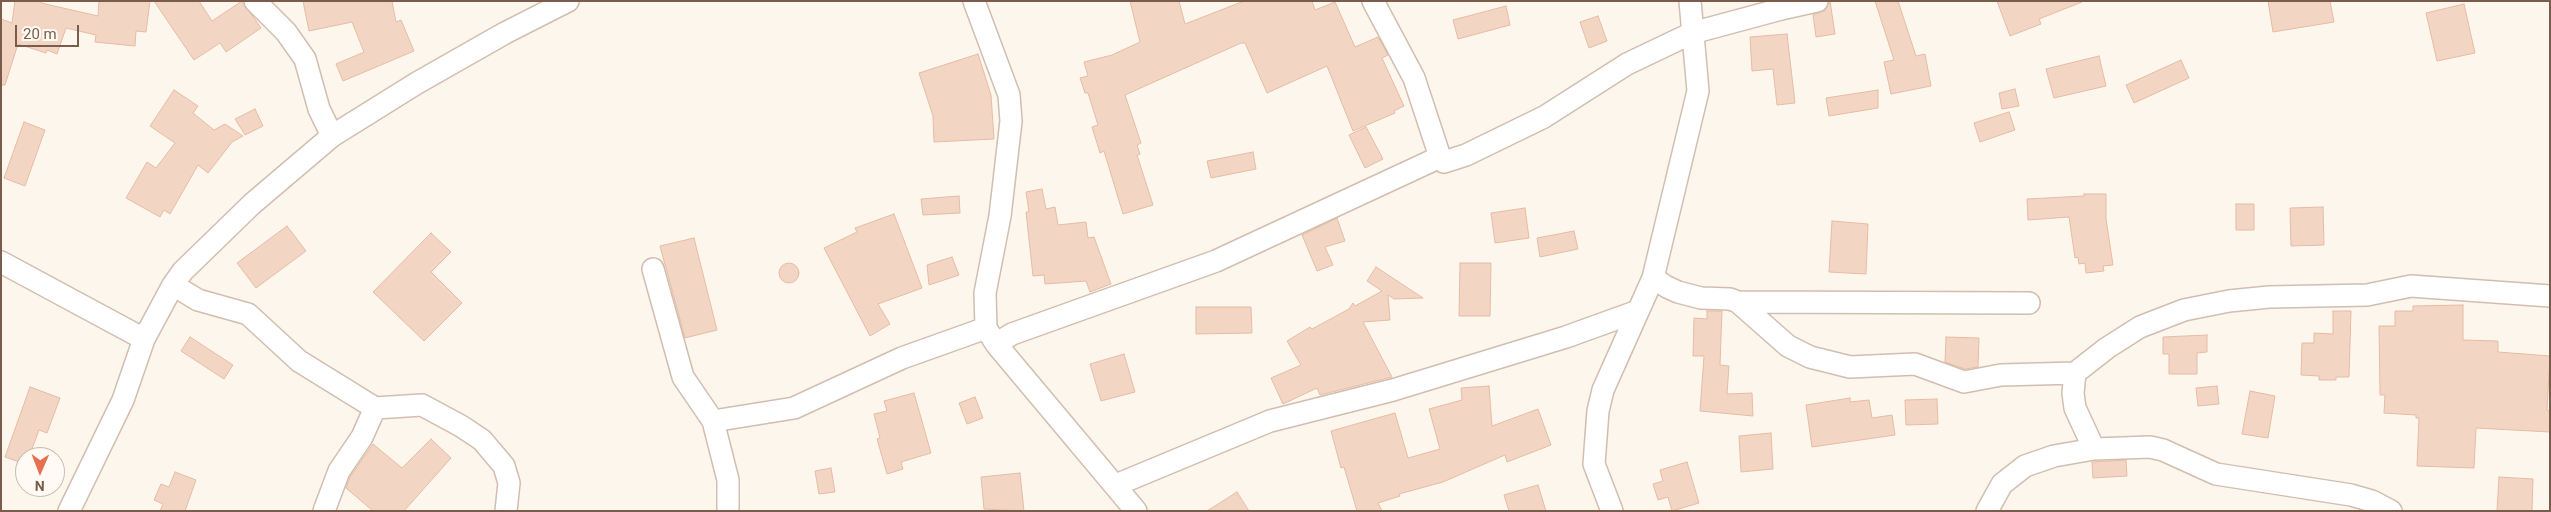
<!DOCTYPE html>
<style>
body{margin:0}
#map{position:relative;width:2551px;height:512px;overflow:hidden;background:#fdf6ec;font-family:Roboto,sans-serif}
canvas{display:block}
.frame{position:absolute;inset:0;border:2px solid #7a5c4d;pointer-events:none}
.north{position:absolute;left:15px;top:447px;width:50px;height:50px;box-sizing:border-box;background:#fffaf3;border:1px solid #cabbb1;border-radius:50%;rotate:181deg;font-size:14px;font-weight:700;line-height:20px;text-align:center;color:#7a5c4d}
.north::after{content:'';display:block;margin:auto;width:18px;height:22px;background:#e76f51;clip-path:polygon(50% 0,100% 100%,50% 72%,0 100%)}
.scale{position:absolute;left:15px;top:25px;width:64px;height:22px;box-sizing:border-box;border:2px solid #7a5c4d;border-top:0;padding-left:6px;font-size:15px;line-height:18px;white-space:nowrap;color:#7a5c4d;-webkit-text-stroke:4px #fffaf3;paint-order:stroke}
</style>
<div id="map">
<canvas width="2551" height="512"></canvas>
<div class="frame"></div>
<div class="north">N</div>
<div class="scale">20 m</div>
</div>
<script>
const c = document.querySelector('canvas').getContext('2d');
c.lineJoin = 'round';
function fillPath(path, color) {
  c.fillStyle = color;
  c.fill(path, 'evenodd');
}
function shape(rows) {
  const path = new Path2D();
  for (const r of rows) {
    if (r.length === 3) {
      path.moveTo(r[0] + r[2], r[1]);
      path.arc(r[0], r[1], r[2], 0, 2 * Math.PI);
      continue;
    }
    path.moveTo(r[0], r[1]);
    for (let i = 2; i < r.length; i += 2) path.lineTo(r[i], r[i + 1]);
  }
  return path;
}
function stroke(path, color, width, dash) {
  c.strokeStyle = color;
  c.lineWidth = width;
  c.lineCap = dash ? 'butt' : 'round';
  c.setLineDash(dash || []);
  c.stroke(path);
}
const building = shape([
 [15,1,41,1,41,3,98,16,99,1,150,1,146,32,136,31,135,46,95,42,96,35,66,28,57,54,47,50,46,53,18,44,5,85,1,85,1,19,12,23,15,1],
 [154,1,199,1,212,21,242,1,261,28,226,52,220,43,194,60,154,1],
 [303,1,392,1,396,22,401,20,414,51,343,81,336,64,364,52,352,22,309,31,303,1],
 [1130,1,1179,1,1185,24,1244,1,1312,1,1315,10,1335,2,1355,47,1378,37,1388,55,1382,58,1404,106,1394,111,1395,113,1353,131,1327,66,1267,93,1245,43,1241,43,1125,95,1141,143,1137,145,1140,154,1137,155,1153,205,1123,214,1104,151,1100,153,1092,127,1098,125,1088,93,1085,93,1080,78,1088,76,1084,62,1112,55,1140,42,1130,1],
 [1830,1,1835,34,1816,37,1813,15,1825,10,1830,1],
 [1875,1,1898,1,1916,56,1925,54,1931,86,1891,94,1884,62,1894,60,1875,1],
 [1997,1,2082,1,2082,2,2039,19,2041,24,2010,36,1997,1],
 [2268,1,2330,1,2334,22,2273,32,2268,1],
 [2464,4,2475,53,2437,61,2426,13,2464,4],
 [1506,6,1510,25,1458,39,1453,20,1506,6],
 [1598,16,1607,41,1589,48,1580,22,1598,16],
 [1787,34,1795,103,1777,105,1773,69,1752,71,1750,37,1787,34],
 [978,54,991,95,994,139,934,142,933,116,919,73,978,54],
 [2099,56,2106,86,2054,98,2046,69,2099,56],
 [2181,60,2189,78,2134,103,2126,85,2181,60],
 [2015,89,2019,106,2002,109,1999,93,2015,89],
 [174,90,198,106,193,113,214,130,225,124,243,136,232,142,208,173,198,165,170,214,164,210,160,217,126,198,147,162,156,168,175,143,150,126,174,90],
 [1878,90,1878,108,1829,116,1826,98,1878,90],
 [255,109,263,126,245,135,235,119,255,109],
 [2009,112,2015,130,1980,142,1974,123,2009,112],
 [24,122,45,130,25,186,4,178,24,122],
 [1366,127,1383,159,1365,168,1349,135,1366,127],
 [1253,152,1256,169,1211,178,1207,161,1253,152],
 [1042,189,1046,209,1055,207,1058,225,1086,222,1088,238,1094,237,1111,284,1090,292,1086,281,1045,284,1044,275,1033,276,1026,212,1029,212,1026,192,1042,189],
 [2084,194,2106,194,2106,219,2113,265,2103,266,2104,271,2086,273,2085,263,2079,264,2078,257,2075,258,2069,217,2028,220,2027,199,2084,196,2084,194],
 [959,196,960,213,923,215,921,199,959,196],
 [2236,204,2254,204,2254,230,2236,230,2236,204],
 [2323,207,2324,245,2291,246,2290,208,2323,207],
 [1525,208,1529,238,1495,243,1491,213,1525,208],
 [894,214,922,288,878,304,890,324,870,336,824,248,857,232,855,228,894,214],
 [1337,218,1345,241,1325,247,1333,265,1317,271,1302,235,1337,218],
 [1832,221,1868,224,1866,274,1829,272,1832,221],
 [287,226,306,251,256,288,237,263,287,226],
 [1574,231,1578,249,1540,257,1537,238,1574,231],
 [431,233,451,252,431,272,462,303,424,341,373,292,431,233],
 [694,238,717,330,685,338,660,246,694,238],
 [952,257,959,275,929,285,927,265,952,257],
 [1460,263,1491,263,1490,316,1459,316,1460,263],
 [789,273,10],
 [1376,267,1423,298,1394,299,1388,295,1390,320,1363,322,1392,377,1320,395,1317,388,1283,404,1271,378,1301,365,1287,341,1310,327,1312,329,1349,309,1353,303,1355,306,1382,291,1367,281,1376,267],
 [2463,305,2463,340,2498,341,2498,352,2550,356,2547,410,2550,411,2550,432,2476,428,2474,468,2417,466,2419,418,2416,418,2416,415,2384,413,2385,395,2380,395,2379,326,2395,326,2395,311,2413,311,2413,306,2463,305],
 [1196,307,1251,307,1252,333,1196,334,1196,307],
 [1707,311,1722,311,1720,365,1729,366,1727,394,1752,393,1753,416,1700,411,1704,356,1693,356,1694,318,1707,319,1707,311],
 [2333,311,2351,311,2349,377,2336,377,2336,380,2319,380,2319,376,2301,375,2302,343,2314,343,2314,333,2333,334,2333,311],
 [2207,335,2207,352,2197,353,2197,374,2169,374,2169,354,2163,354,2163,337,2207,335],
 [190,337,233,365,224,379,181,351,190,337],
 [1946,337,1979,338,1978,367,1965,369,1945,362,1946,337],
 [1124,354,1135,392,1101,401,1090,364,1124,354],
 [1489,386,1492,426,1538,409,1551,445,1507,462,1505,455,1443,482,1399,494,1400,496,1378,503,1382,511,1357,511,1344,467,1341,468,1331,431,1395,413,1408,458,1440,449,1429,409,1462,400,1461,388,1489,386],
 [2217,386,2219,404,2198,406,2196,388,2217,386],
 [30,387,60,398,47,433,39,430,29,457,25,457,25,464,5,457,30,387],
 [2250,391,2275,396,2268,438,2242,434,2250,391],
 [914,393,931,453,901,462,903,469,887,474,877,439,880,438,874,414,887,411,884,401,914,393],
 [975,397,983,418,967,424,959,403,975,397],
 [1850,398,1850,402,1869,400,1872,418,1892,415,1895,435,1812,447,1806,405,1850,398],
 [1937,399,1938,424,1906,425,1905,400,1937,399],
 [1771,433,1773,469,1741,472,1739,436,1771,433],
 [431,439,451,458,404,511,373,511,346,488,350,477,373,444,402,468,431,439],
 [2126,460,2127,476,2093,478,2092,462,2126,460],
 [1687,462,1699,503,1672,511,1668,497,1658,500,1653,484,1663,481,1660,470,1687,462],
 [831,468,835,492,819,494,815,471,831,468],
 [175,472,196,480,185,511,160,511,163,504,154,500,161,484,169,487,175,472],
 [1020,473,1024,511,984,509,981,477,1020,473],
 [2499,477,2533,479,2532,511,2497,511,2499,477],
 [1538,485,1546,511,1509,511,1504,495,1538,485],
 [1237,492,1249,511,1207,511,1237,492]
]);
const minor = shape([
 [255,1,286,32,305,59,319,109,332,136],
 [974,1,1009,95,1011,121,1000,216,985,293,986,328,996,344,1136,511],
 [1373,1,1414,78,1440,157,1444,162,1466,155,1544,117,1627,64,1692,33,1781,9,1817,1],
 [1,262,144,339],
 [653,269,683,377,713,421,728,480,728,511],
 [1653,278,1667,287,1678,292,1701,298,1730,299,1738,302,1788,346,1810,357,1850,367,1915,364,1964,382,2001,375,2075,373,2107,348,2140,327,2184,310,2229,301,2269,297,2367,295,2411,286,2550,296],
 [173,285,198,300,248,314,299,361,375,408,422,405,461,426,482,440,504,466,509,483,506,511],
 [1738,302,2029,303],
 [996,344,1012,334,1216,261,1440,157],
 [2075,373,2073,393,2075,408,2094,449],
 [713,421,794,408,902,358,986,328],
 [1116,485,1270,421,1393,390,1566,337,1638,311],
 [69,511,123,400,144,339,173,285,183,271,252,204,332,136,417,83,505,33,568,1],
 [324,511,339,471,362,437,375,408],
 [1612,511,1594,464,1598,411,1603,390,1653,278,1698,91,1690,1],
 [1987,511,2002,484,2025,466,2054,456,2094,449,2150,447,2163,450,2216,474,2351,495,2372,501,2391,511]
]);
fillPath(building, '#f3d5c3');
stroke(building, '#e6bba3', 1);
stroke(minor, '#d1beb0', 24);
stroke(minor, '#fff', 21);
</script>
